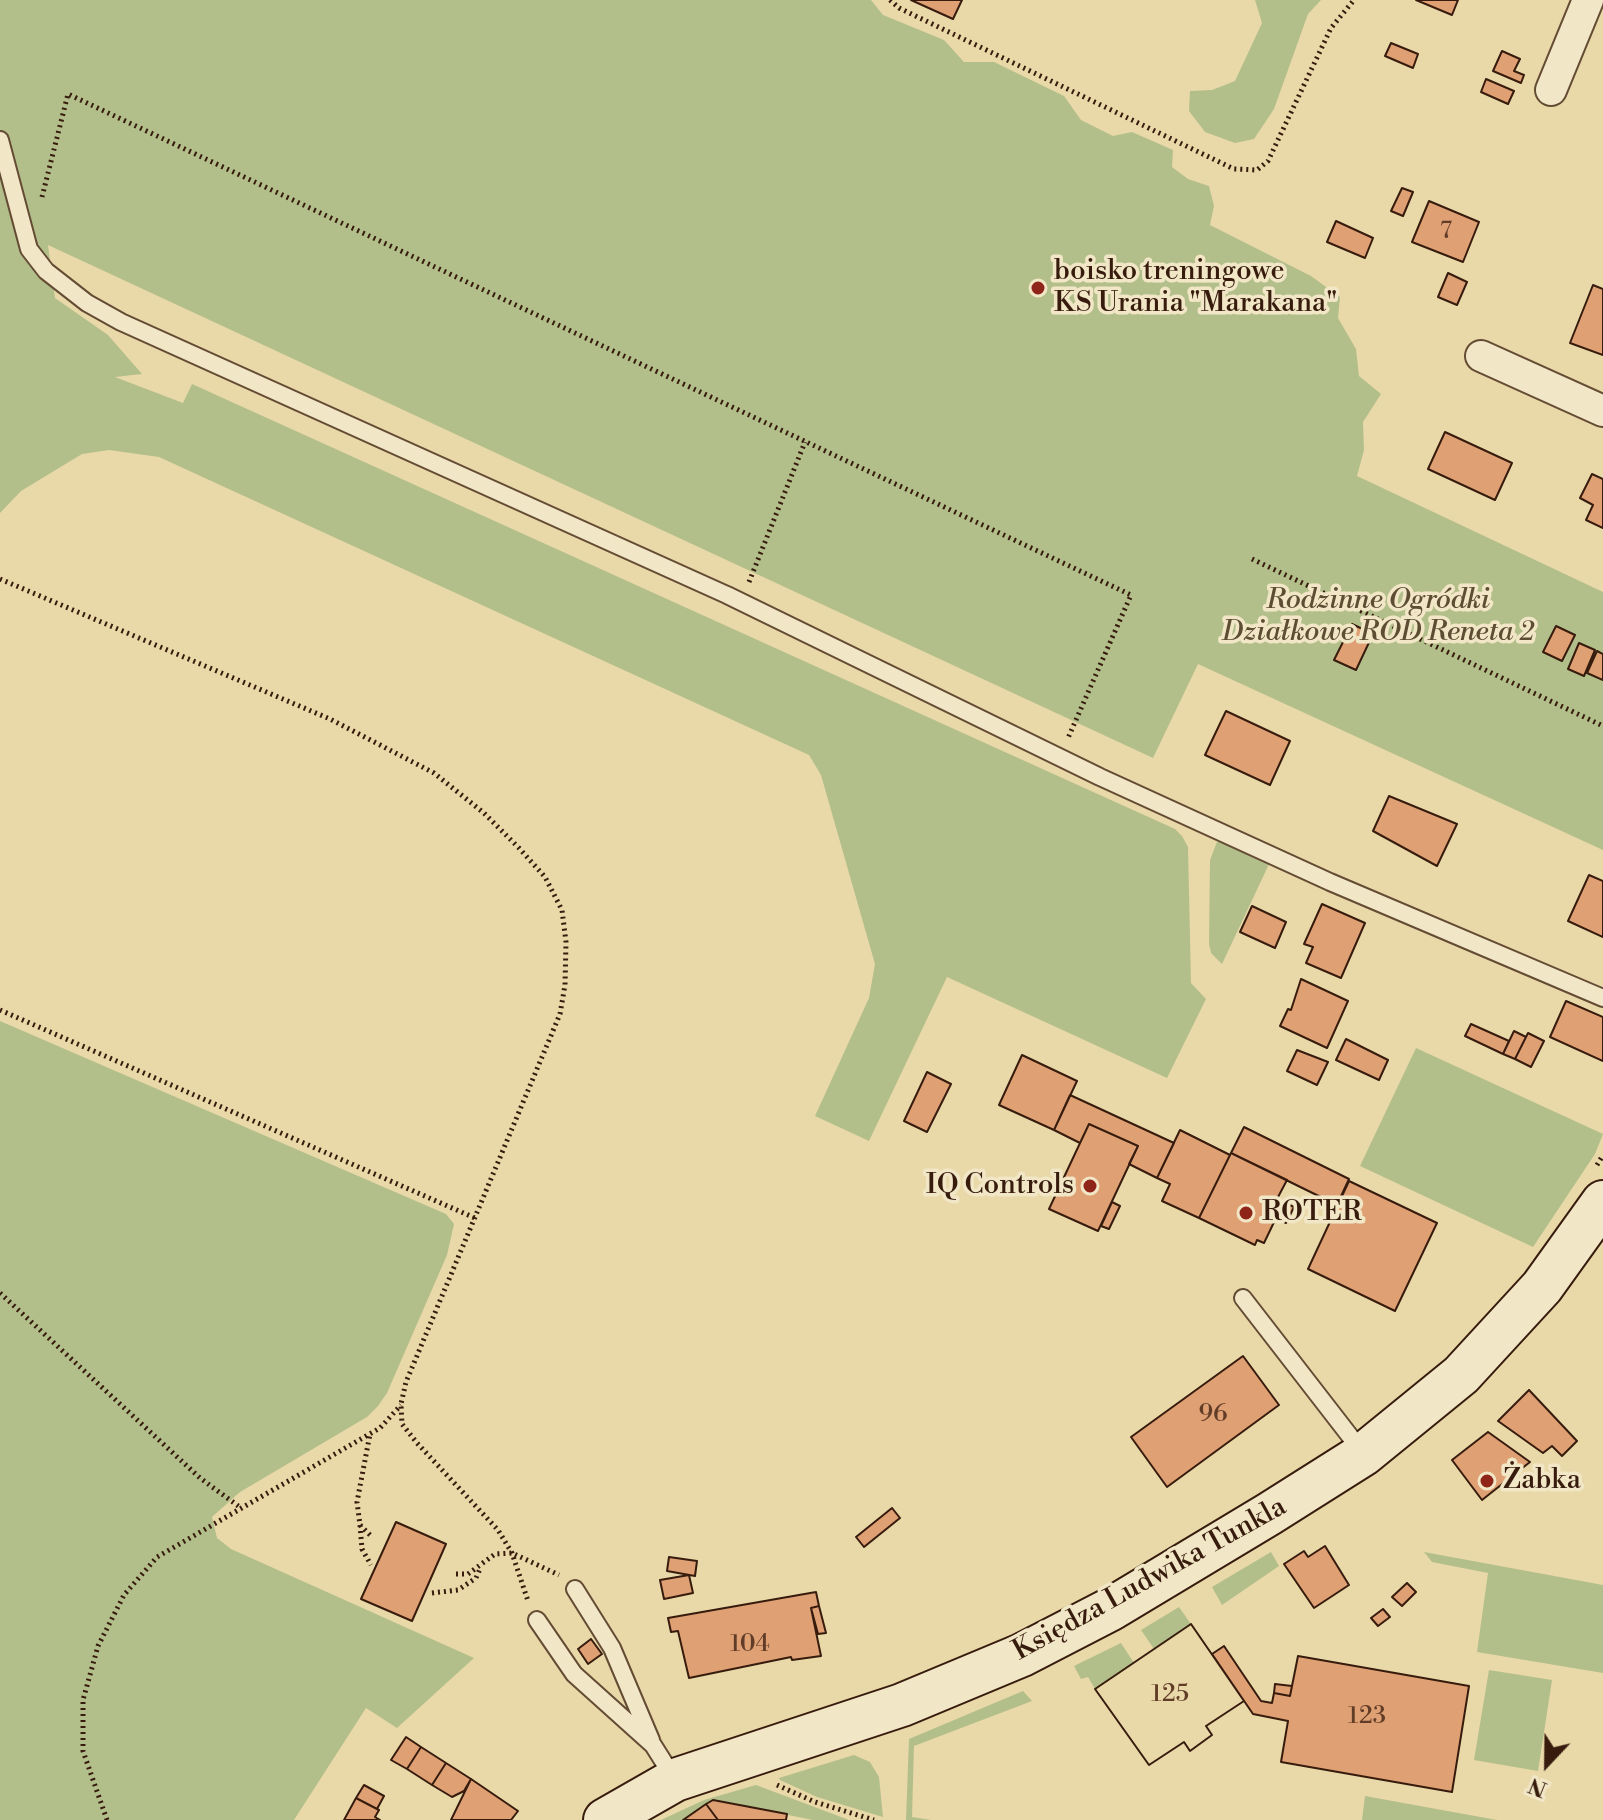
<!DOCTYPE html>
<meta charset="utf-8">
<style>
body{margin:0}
#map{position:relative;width:1603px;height:1820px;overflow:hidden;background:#e9d8a8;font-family:"Libre Bodoni",serif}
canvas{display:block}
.north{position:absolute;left:1507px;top:1724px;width:80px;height:80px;-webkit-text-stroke:6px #f1e6c6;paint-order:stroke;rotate:202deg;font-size:22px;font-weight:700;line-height:32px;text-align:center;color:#371c0e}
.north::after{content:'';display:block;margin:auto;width:28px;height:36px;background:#371c0e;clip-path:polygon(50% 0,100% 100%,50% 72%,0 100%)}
</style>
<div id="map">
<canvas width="1603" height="1820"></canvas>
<div class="north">N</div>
</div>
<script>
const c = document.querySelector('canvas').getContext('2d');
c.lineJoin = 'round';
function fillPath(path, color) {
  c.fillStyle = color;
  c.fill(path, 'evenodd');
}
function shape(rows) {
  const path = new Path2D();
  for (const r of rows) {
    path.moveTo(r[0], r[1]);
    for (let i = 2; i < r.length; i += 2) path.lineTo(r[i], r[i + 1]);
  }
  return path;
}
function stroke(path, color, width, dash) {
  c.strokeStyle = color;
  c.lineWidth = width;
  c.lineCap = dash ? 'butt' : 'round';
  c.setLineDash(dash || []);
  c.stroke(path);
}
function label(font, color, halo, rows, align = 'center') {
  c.font = font + ' "Libre Bodoni",serif';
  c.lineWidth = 7;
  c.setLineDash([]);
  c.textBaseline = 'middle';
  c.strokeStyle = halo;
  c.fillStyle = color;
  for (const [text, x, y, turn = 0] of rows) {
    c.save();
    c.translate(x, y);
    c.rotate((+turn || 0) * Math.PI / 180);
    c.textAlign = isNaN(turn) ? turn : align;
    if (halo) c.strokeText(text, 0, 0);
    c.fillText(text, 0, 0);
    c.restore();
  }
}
const green = shape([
 [0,0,871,0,883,15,944,40,964,62,994,62,1064,96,1081,120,1113,136,1132,132,1173,150,1172,167,1188,179,1209,186,1214,206,1210,225,1311,276,1340,297,1338,318,1356,349,1359,376,1381,394,1363,422,1364,450,1357,476,1603,592,1603,850,1198,664,1153,758,48,245,55,298,108,335,142,374,115,377,183,403,192,384,1175,829,1182,836,1188,847,1191,983,1206,999,1167,1078,947,977,869,1141,815,1116,869,998,875,964,821,775,809,755,159,457,109,450,82,454,21,491,0,513],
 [1255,0,1321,0,1308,14,1274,109,1254,139,1235,143,1205,132,1189,111,1190,91,1212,90,1235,81,1262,23],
 [1224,841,1270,862,1222,964,1211,953,1209,944,1210,860,1217,842],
 [0,1021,446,1214,454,1224,447,1255,387,1393,378,1406,367,1417,240,1492,212,1517,217,1538,231,1549,474,1658,397,1728,366,1708,294,1820,0,1820],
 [1416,1048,1603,1134,1595,1154,1533,1247,1360,1166],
 [1271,1552,1279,1566,1222,1605,1212,1587],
 [1424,1552,1603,1585,1603,1673,1477,1652,1488,1573,1432,1562],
 [1179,1607,1191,1624,1154,1649,1141,1630],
 [1121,1643,1134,1663,1095,1689,1088,1677,1081,1679,1074,1666],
 [1489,1670,1552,1680,1538,1771,1474,1760],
 [1023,1691,1032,1701,914,1746,912,1817,931,1820,906,1820,909,1739],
 [854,1755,870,1762,879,1777,883,1817,817,1797,780,1780,779,1778],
 [756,1785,849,1820,813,1820,713,1800,683,1820,661,1820,704,1800],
 [1365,1796,1497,1820,1362,1820]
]);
const building = shape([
 [911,0,962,0,953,19,911,0],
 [1416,0,1458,0,1452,15,1416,0],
 [1391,43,1418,54,1413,68,1385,56,1391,43],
 [1502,51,1520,59,1514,71,1524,75,1521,83,1493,71,1502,51],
 [1486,79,1514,91,1508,104,1481,92,1486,79],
 [1402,188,1413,192,1403,216,1391,211,1402,188],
 [1429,201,1479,222,1463,262,1412,242,1429,201],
 [1336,221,1373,238,1365,258,1327,242,1336,221],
 [1448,273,1467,282,1457,305,1438,297,1448,273],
 [1593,285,1603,289,1603,355,1570,343,1593,285],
 [1445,432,1512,463,1495,500,1428,469,1445,432],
 [1592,474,1603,479,1603,528,1586,520,1593,505,1580,498,1592,474],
 [1352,624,1373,634,1356,670,1334,660,1352,624],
 [1556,626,1575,635,1562,661,1543,652,1556,626],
 [1579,643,1595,650,1584,676,1568,669,1579,643],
 [1597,651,1603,654,1603,680,1587,673,1597,651],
 [1226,711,1290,741,1270,785,1205,755,1226,711],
 [1389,796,1457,824,1437,866,1373,831,1389,796],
 [1589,875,1603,881,1603,937,1568,921,1589,875],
 [1322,904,1365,923,1341,978,1306,963,1313,947,1304,944,1322,904],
 [1252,906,1286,922,1275,948,1240,932,1252,906],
 [1301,979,1348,1001,1327,1048,1280,1026,1288,1009,1291,1010,1301,979],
 [1566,1001,1603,1017,1603,1061,1550,1037,1566,1001],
 [1471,1024,1509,1041,1503,1054,1465,1036,1471,1024],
 [1514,1031,1526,1037,1515,1059,1503,1054,1514,1031],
 [1528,1033,1544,1041,1531,1067,1515,1059,1528,1033],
 [1346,1039,1388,1060,1379,1080,1336,1060,1346,1039],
 [1297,1050,1328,1062,1317,1085,1287,1071,1297,1050],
 [1022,1055,1077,1081,1054,1130,999,1105,1022,1055],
 [927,1072,951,1084,927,1132,904,1121,927,1072],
 [1070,1095,1174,1143,1157,1178,1129,1164,1138,1146,1089,1124,1080,1143,1054,1130,1070,1095],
 [1089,1124,1138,1146,1098,1231,1049,1209,1089,1124],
 [1244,1127,1349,1179,1337,1205,1231,1153,1244,1127],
 [1180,1130,1230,1155,1199,1218,1162,1201,1170,1184,1157,1178,1180,1130],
 [1231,1153,1287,1180,1277,1199,1294,1207,1286,1223,1276,1218,1264,1243,1257,1240,1255,1245,1199,1218,1231,1153],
 [1349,1181,1437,1223,1395,1311,1308,1269,1349,1181],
 [1112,1202,1120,1206,1109,1229,1101,1226,1112,1202],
 [1243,1356,1279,1405,1167,1487,1131,1437,1243,1356],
 [1529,1390,1577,1441,1562,1456,1552,1446,1543,1453,1498,1421,1529,1390],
 [1488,1432,1530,1462,1482,1500,1452,1460,1488,1432],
 [892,1508,900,1518,864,1547,856,1537,892,1508],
 [396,1522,446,1544,412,1621,361,1599,396,1522],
 [1325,1546,1349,1585,1314,1608,1284,1564,1304,1551,1308,1557,1325,1546],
 [669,1557,697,1561,695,1576,667,1571,669,1557],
 [689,1575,693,1593,664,1599,660,1580,689,1575],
 [1407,1583,1416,1592,1402,1606,1392,1597,1407,1583],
 [816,1592,819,1606,811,1608,821,1656,792,1660,791,1657,689,1678,678,1631,671,1632,668,1618,816,1592],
 [819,1606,826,1633,818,1634,811,1608,819,1606],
 [1383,1609,1390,1617,1378,1626,1371,1618,1383,1609],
 [1191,1624,1244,1701,1206,1726,1212,1735,1190,1751,1184,1742,1149,1765,1095,1689,1191,1624],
 [1191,1624,1244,1701,1206,1726,1212,1735,1190,1751,1184,1742,1149,1765,1095,1689,1191,1624],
 [591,1639,602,1654,588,1664,578,1649,591,1639],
 [1224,1646,1261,1701,1272,1703,1274,1693,1290,1696,1298,1656,1469,1686,1452,1792,1281,1762,1288,1721,1253,1714,1212,1654,1224,1646],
 [1275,1684,1292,1686,1290,1696,1274,1693,1275,1684],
 [406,1737,421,1747,407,1769,391,1760,406,1737],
 [421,1747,446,1763,432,1785,407,1769,421,1747],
 [446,1763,471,1779,464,1791,452,1797,432,1785,446,1763],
 [471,1779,518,1811,511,1820,451,1820,471,1779],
 [364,1785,384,1796,377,1809,356,1798,364,1785],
 [356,1798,379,1810,375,1817,380,1820,344,1820,356,1798],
 [713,1800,787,1814,786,1820,718,1820,706,1804,713,1800],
 [706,1804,718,1820,683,1820,706,1804]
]);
const path = shape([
 [890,0,899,8,1234,169,1257,170,1268,161,1331,28,1354,0],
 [42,197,68,94,1131,595,1068,738],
 [1252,559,1603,726],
 [0,579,330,719,434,773,484,813,519,848,545,877,562,910,566,942,565,985,560,1014,406,1382,401,1404,402,1424,417,1443,498,1530,512,1553,528,1601],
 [749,582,805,442],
 [0,1010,475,1218],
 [1597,1165,1603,1155],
 [0,1293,200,1478,241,1508],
 [360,1525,362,1549,371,1565],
 [370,1535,360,1525,357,1502,370,1434],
 [456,1574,468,1574,495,1554,512,1553,559,1575],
 [432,1593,458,1590,476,1578,480,1569],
 [777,1785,815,1802,874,1820],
 [107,1820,83,1751,83,1700,98,1646,124,1595,157,1557,380,1428,401,1405]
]);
const lane = shape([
 [0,140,29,249,46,271,87,303,121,322,727,595,1100,777,1330,882,1603,998],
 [1243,1298,1363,1453],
 [575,1589,612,1648,651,1740],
 [537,1620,574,1674,653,1745,675,1780]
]);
const street = shape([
 [1551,90,1588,0],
 [1481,356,1603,411]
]);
const secondary = shape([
 [605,1820,675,1780,902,1705,1022,1655,1111,1609,1269,1514,1364,1454,1461,1375,1542,1287,1603,1202]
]);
const markers = [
 [1038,288,8,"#8f2418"],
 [1090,1186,8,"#8f2418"],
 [1246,1213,8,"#8f2418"],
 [1487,1481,8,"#8f2418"]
];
const numberNames = [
 ["7",1446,232],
 ["96",1213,1415],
 ["104",750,1645],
 ["125",1170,1695],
 ["123",1367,1717]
];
const poiNames = [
 ["boisko treningowe",1054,272],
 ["KS Urania \"Marakana\"",1054,304],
 ["IQ Controls",1074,1186,"right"],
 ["ROTER",1262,1213],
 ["Żabka",1503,1481]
];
const parkNames = [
 ["Rodzinne Ogródki",1378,601],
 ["Działkowe ROD Reneta 2",1378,633]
];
const streetNames = [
 ["Księdza Ludwika Tunkla",1150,1580,-29]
];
fillPath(green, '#b3bf8a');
fillPath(building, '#dfa074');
stroke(building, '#371c0e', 2);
stroke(lane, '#644b34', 20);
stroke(street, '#644b34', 34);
stroke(secondary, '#371c0e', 46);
stroke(path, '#371c0e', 5, [2, 4]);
stroke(lane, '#f1e6c6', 16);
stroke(street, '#f1e6c6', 30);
stroke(secondary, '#f1e6c6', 42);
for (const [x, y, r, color] of markers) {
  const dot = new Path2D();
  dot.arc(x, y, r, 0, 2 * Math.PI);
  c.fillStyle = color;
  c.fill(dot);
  stroke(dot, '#f1e6c6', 3);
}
label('24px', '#613d28', null, numberNames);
label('28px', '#371c0e', '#f1e6c6', poiNames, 'left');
label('italic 28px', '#5c4d33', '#f1e6c6', parkNames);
label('28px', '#371c0e', '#f1e6c6', streetNames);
</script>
